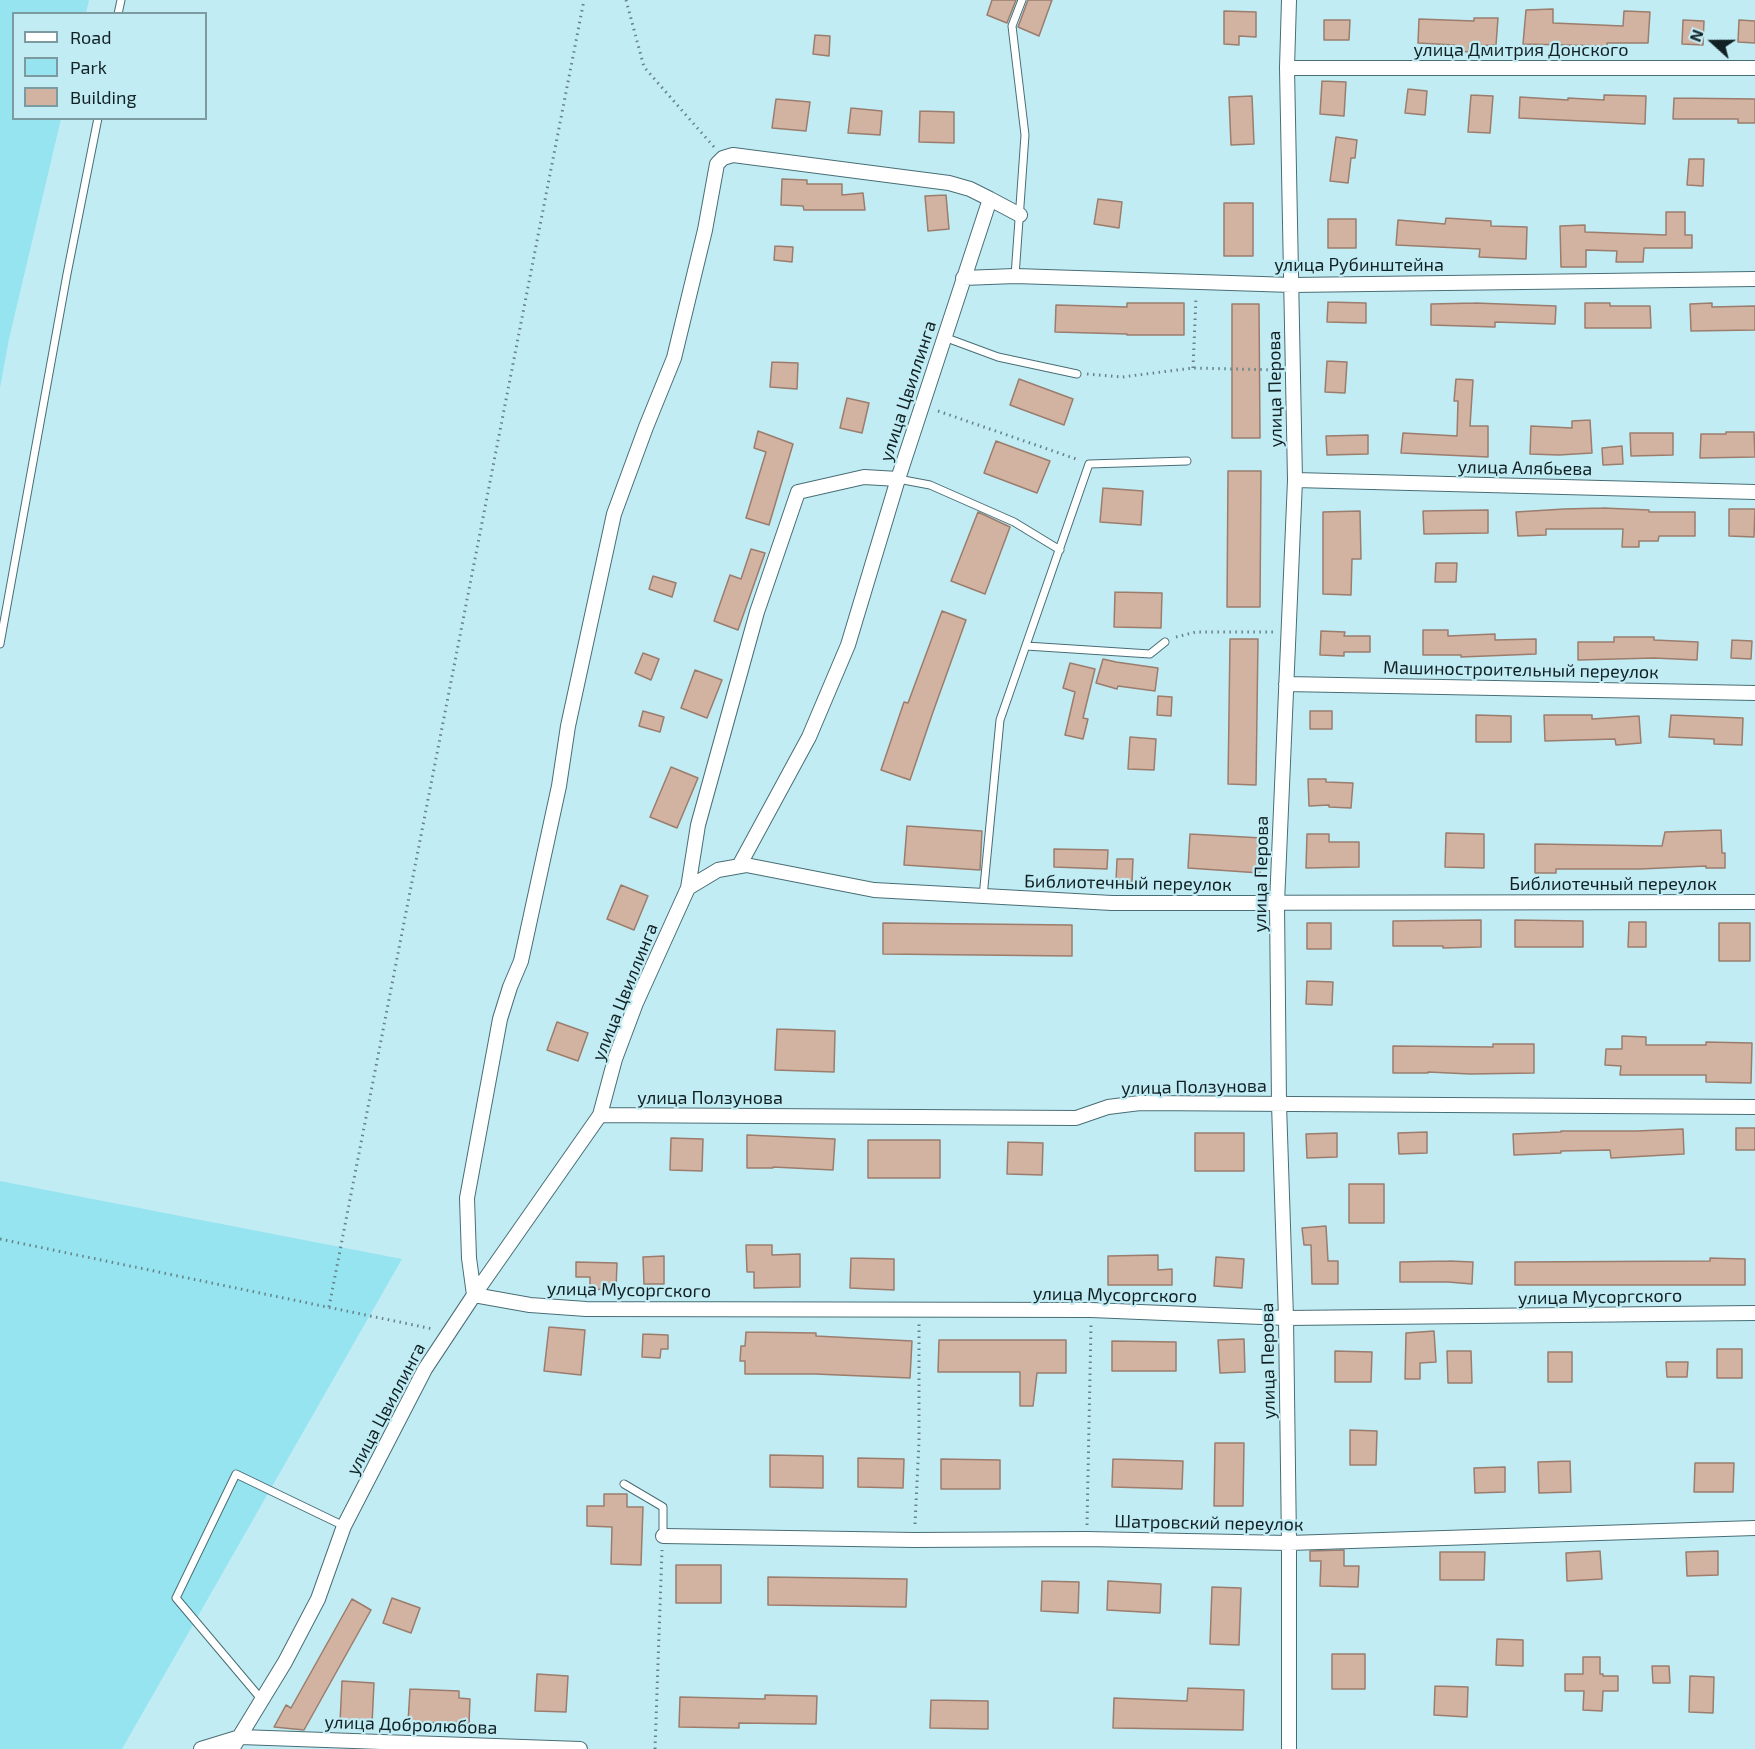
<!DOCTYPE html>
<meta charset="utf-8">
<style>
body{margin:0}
#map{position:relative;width:1755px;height:1749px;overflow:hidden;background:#c2ecf4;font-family:"Exo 2",sans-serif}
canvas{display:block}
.legend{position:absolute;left:12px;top:12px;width:195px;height:108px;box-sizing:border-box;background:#c2ecf4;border:2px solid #7b9ba1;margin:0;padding:8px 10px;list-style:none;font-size:18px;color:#112124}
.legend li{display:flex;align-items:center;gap:12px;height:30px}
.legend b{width:30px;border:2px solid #7b9ba1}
.north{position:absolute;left:1683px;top:12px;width:60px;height:60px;-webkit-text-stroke:4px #c2ecf4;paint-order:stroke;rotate:291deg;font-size:16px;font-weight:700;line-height:24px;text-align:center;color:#112124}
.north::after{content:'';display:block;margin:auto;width:21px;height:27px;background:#112124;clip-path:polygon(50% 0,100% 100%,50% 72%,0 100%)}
</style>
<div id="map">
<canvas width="1755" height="1749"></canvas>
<ul class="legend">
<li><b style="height:8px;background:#fff"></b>Road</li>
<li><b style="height:16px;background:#97e4f1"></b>Park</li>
<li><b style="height:16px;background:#d2b2a1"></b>Building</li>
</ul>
<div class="north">N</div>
</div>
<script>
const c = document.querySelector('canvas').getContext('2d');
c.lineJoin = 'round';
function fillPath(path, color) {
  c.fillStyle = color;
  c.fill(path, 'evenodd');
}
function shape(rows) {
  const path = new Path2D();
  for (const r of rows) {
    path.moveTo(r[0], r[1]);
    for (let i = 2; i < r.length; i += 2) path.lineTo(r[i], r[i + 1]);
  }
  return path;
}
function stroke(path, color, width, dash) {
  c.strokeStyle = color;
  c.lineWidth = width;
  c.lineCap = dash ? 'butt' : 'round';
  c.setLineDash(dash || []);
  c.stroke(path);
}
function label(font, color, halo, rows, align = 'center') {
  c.font = font + ' "Exo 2",sans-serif';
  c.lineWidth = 4.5;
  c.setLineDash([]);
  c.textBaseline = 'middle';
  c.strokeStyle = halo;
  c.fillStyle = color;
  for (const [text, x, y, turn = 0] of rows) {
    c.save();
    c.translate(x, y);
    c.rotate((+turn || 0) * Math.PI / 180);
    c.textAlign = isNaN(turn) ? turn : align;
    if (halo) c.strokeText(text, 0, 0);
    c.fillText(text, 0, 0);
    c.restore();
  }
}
const green = shape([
 [0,0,89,0,86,13,14,14,14,118,61,119,9,339,0,388],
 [0,1181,402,1259,122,1749,0,1749]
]);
const building = shape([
 [992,0,1016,0,1007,23,987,15,992,0],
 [1028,0,1052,0,1039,36,1018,27,1028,0],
 [1553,9,1553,23,1623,26,1624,11,1650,12,1648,43,1607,43,1607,46,1523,44,1526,10,1553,9],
 [1224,11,1256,12,1256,37,1239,36,1239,45,1224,44,1224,11],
 [1474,18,1498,18,1496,45,1469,46,1469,52,1453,51,1454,45,1418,43,1419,19,1474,21,1474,18],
 [1324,20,1350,20,1349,40,1324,40,1324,20],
 [1683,20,1704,21,1703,45,1682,44,1683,20],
 [1739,20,1755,21,1755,43,1738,42,1739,20],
 [815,35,830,36,829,56,813,54,815,35],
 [1322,81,1346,82,1344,116,1320,114,1322,81],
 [1408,89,1427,91,1425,115,1405,113,1408,89],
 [1471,95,1493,96,1490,133,1468,132,1471,95],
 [1604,95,1646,96,1645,124,1519,118,1520,97,1568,100,1568,98,1604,100,1604,95],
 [1252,96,1254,144,1231,145,1229,97,1252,96],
 [1674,98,1755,99,1755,123,1738,123,1738,119,1673,119,1674,98],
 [776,99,810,102,806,131,772,128,776,99],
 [851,108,882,111,880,135,848,133,851,108],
 [920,111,954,112,954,143,919,142,920,111],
 [1336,137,1357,140,1355,158,1351,158,1348,183,1330,181,1336,137],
 [1689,159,1704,159,1703,186,1687,185,1689,159],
 [782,179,807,180,807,184,842,184,842,195,863,193,865,210,804,210,803,206,781,205,782,179],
 [946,195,949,229,928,231,925,196,946,195],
 [1098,199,1122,202,1119,228,1094,224,1098,199],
 [1224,203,1253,203,1253,256,1224,256,1224,203],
 [1666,212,1685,212,1685,235,1692,235,1692,248,1644,248,1643,262,1616,262,1617,251,1586,250,1586,267,1561,267,1560,226,1585,225,1585,232,1666,235,1666,212],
 [1446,218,1491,221,1491,226,1527,227,1526,259,1479,257,1480,249,1396,245,1398,220,1445,224,1446,218],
 [1328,219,1356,219,1356,248,1328,248,1328,219],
 [775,246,793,247,792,262,774,260,775,246],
 [1328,302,1366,303,1366,323,1327,322,1328,302],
 [1127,303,1184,303,1184,335,1127,335,1127,334,1055,332,1056,305,1127,307,1127,303],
 [1475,303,1556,306,1555,324,1495,322,1495,327,1431,325,1431,304,1475,303],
 [1585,303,1610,303,1610,306,1650,306,1651,328,1585,328,1585,303],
 [1712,303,1712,307,1755,306,1755,330,1691,331,1690,304,1712,303],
 [1232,304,1259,304,1260,438,1232,438,1232,304],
 [1327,361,1347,362,1345,393,1325,392,1327,361],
 [772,362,798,363,797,389,770,387,772,362],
 [1019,379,1073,399,1064,425,1010,405,1019,379],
 [1456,379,1473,380,1470,426,1488,426,1488,457,1401,453,1403,433,1457,436,1458,401,1454,401,1456,379],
 [847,398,869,403,862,433,840,428,847,398],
 [1590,420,1592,453,1559,455,1530,454,1531,426,1572,428,1572,421,1590,420],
 [758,431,793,444,769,525,746,518,766,452,754,448,758,431],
 [1726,432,1754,432,1755,457,1700,458,1701,434,1726,434,1726,432],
 [1630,433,1673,433,1673,455,1631,456,1630,433],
 [1368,435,1368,454,1327,455,1326,436,1368,435],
 [996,441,1050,461,1037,493,984,473,996,441],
 [1622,446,1623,464,1603,465,1602,448,1622,446],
 [1228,471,1261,471,1260,607,1227,607,1228,471],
 [1103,488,1143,491,1141,525,1100,522,1103,488],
 [1603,508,1649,510,1649,512,1695,512,1695,536,1659,536,1658,541,1639,541,1639,547,1622,547,1623,529,1546,529,1546,535,1518,536,1516,512,1564,509,1603,508],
 [1729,509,1755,509,1754,537,1729,536,1729,509],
 [1488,510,1488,533,1424,534,1423,511,1488,510],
 [1360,511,1361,559,1352,559,1351,595,1323,594,1323,512,1360,511],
 [978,512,1010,527,985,594,951,581,978,512],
 [751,549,765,553,738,630,714,621,730,575,741,579,751,549],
 [1436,563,1457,563,1456,582,1435,582,1436,563],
 [653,576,676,583,672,597,649,589,653,576],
 [1115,592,1162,593,1161,628,1114,627,1115,592],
 [942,611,966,620,933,712,910,780,881,770,904,702,908,703,942,611],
 [1423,630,1448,630,1448,636,1495,634,1495,640,1536,639,1536,654,1461,657,1461,655,1423,655,1423,630],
 [1321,631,1345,632,1344,636,1370,636,1370,652,1344,652,1344,656,1320,655,1321,631],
 [1614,637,1654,637,1654,640,1698,642,1697,660,1654,658,1578,660,1578,642,1614,642,1614,637],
 [1230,639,1258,639,1256,785,1228,784,1230,639],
 [1732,640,1752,641,1751,659,1731,658,1732,640],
 [643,653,659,659,651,680,635,673,643,653],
 [1103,659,1116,662,1158,668,1155,691,1118,686,1117,689,1096,683,1103,659],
 [1070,663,1095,669,1083,718,1088,719,1083,739,1065,735,1075,692,1063,688,1070,663],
 [695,670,722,680,707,718,681,708,695,670],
 [1158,696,1172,697,1171,716,1157,715,1158,696],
 [643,711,664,717,660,732,639,726,643,711],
 [1310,711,1332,711,1332,729,1310,729,1310,711],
 [1476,715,1511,716,1511,742,1476,742,1476,715],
 [1544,715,1592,715,1592,719,1639,716,1641,743,1616,745,1615,739,1545,741,1544,715],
 [1671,715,1743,718,1742,745,1714,744,1714,739,1669,737,1671,715],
 [1130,737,1156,739,1154,770,1128,769,1130,737],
 [671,767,698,778,677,828,650,817,671,767],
 [1308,779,1326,779,1326,782,1353,783,1351,808,1329,807,1329,805,1309,806,1308,779],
 [907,826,982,831,980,870,904,865,907,826],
 [1721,830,1722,853,1725,853,1725,868,1706,868,1706,866,1640,869,1556,869,1556,873,1535,873,1535,844,1662,846,1665,832,1721,830],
 [1446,833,1484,834,1484,868,1445,867,1446,833],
 [1190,834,1262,838,1260,873,1188,868,1190,834],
 [1307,834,1329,834,1329,842,1359,842,1359,867,1306,868,1307,834],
 [1054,849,1108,850,1107,869,1054,867,1054,849],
 [1117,859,1133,859,1132,882,1116,882,1117,859],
 [621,885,648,896,634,930,607,919,621,885],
 [1481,920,1481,947,1443,948,1443,946,1393,946,1393,921,1481,920],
 [1515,920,1583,921,1583,947,1515,947,1515,920],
 [1629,922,1646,922,1646,947,1628,947,1629,922],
 [883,923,1072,925,1072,956,883,954,883,923],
 [1307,923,1331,923,1331,949,1307,949,1307,923],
 [1719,923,1750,923,1750,961,1719,961,1719,923],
 [1307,981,1333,982,1332,1005,1306,1004,1307,981],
 [557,1022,588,1033,578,1061,547,1050,557,1022],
 [777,1029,835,1031,834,1072,775,1070,777,1029],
 [1622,1036,1646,1037,1646,1045,1706,1045,1706,1042,1752,1043,1751,1083,1706,1082,1706,1075,1620,1075,1621,1066,1605,1065,1606,1049,1622,1049,1622,1036],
 [1493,1044,1534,1044,1534,1073,1470,1074,1428,1072,1428,1073,1393,1073,1393,1046,1493,1047,1493,1044],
 [1736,1128,1755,1128,1755,1150,1736,1150,1736,1128],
 [1683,1129,1684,1154,1611,1158,1610,1150,1561,1151,1561,1153,1514,1155,1513,1134,1561,1132,1561,1131,1637,1131,1683,1129],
 [1427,1132,1427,1153,1399,1154,1398,1133,1427,1132],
 [1195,1133,1244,1133,1244,1171,1195,1171,1195,1133],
 [1337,1133,1337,1157,1307,1158,1306,1134,1337,1133],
 [747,1135,835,1139,833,1170,773,1167,773,1168,747,1168,747,1135],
 [671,1138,703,1139,702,1171,670,1170,671,1138],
 [868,1140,940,1140,940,1178,868,1178,868,1140],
 [1008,1142,1043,1143,1042,1175,1007,1174,1008,1142],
 [1349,1184,1384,1184,1384,1223,1349,1223,1349,1184],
 [1326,1226,1328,1261,1338,1261,1338,1284,1312,1284,1311,1245,1304,1245,1302,1228,1326,1226],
 [746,1245,772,1245,772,1255,800,1254,800,1287,754,1288,754,1272,747,1272,746,1245],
 [1158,1255,1158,1270,1172,1269,1172,1285,1108,1285,1108,1256,1158,1255],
 [664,1256,664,1284,644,1284,643,1257,664,1256],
 [1216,1257,1244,1259,1242,1288,1214,1286,1216,1257],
 [851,1258,894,1259,894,1290,850,1288,851,1258],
 [1710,1258,1745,1259,1745,1285,1515,1285,1515,1262,1710,1261,1710,1258],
 [1449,1261,1473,1262,1472,1284,1448,1282,1400,1282,1400,1262,1449,1261],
 [576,1262,617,1263,616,1290,590,1289,590,1277,576,1277,576,1262],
 [549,1327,585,1330,581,1375,544,1371,549,1327],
 [1434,1331,1436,1362,1420,1363,1420,1379,1405,1379,1406,1333,1434,1331],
 [746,1332,816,1333,816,1336,912,1341,910,1378,815,1374,745,1374,745,1361,740,1361,741,1346,745,1346,746,1332],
 [643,1334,668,1335,668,1349,661,1349,660,1358,642,1357,643,1334],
 [1244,1339,1245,1372,1220,1373,1218,1340,1244,1339],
 [939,1340,1066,1340,1066,1373,1037,1373,1033,1406,1020,1406,1020,1372,938,1372,939,1340],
 [1112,1341,1176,1342,1176,1371,1112,1371,1112,1341],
 [1717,1349,1742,1349,1742,1378,1717,1378,1717,1349],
 [1335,1351,1372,1352,1371,1382,1335,1382,1335,1351],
 [1447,1351,1471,1351,1472,1383,1448,1383,1447,1351],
 [1548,1352,1572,1352,1572,1382,1548,1382,1548,1352],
 [1666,1362,1688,1362,1687,1377,1667,1377,1666,1362],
 [1350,1430,1377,1431,1376,1465,1350,1465,1350,1430],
 [1215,1443,1244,1443,1243,1506,1214,1506,1215,1443],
 [770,1455,823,1456,823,1488,770,1487,770,1455],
 [858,1458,904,1459,903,1488,858,1487,858,1458],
 [941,1459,1000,1460,1000,1489,941,1489,941,1459],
 [1113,1459,1183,1461,1182,1489,1112,1487,1113,1459],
 [1570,1461,1571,1492,1539,1493,1538,1462,1570,1461],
 [1695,1463,1734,1463,1733,1492,1694,1492,1695,1463],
 [1505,1467,1505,1492,1475,1493,1474,1468,1505,1467],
 [604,1494,627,1494,627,1507,643,1507,641,1565,611,1564,612,1527,587,1526,587,1506,604,1506,604,1494],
 [1344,1550,1344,1566,1359,1566,1358,1587,1320,1586,1321,1561,1310,1561,1310,1551,1344,1550],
 [1600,1551,1602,1579,1567,1581,1566,1553,1600,1551],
 [1718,1551,1718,1575,1687,1576,1686,1552,1718,1551],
 [1440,1552,1485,1552,1484,1580,1440,1580,1440,1552],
 [676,1565,721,1565,721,1603,676,1603,676,1565],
 [768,1577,907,1579,906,1607,768,1605,768,1577],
 [1042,1581,1079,1582,1078,1613,1041,1611,1042,1581],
 [1108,1581,1161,1584,1160,1613,1107,1610,1108,1581],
 [1212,1587,1241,1588,1239,1645,1210,1644,1212,1587],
 [392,1598,420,1608,411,1633,383,1623,392,1598],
 [352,1599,371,1610,304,1730,274,1727,286,1705,291,1708,352,1599],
 [1497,1639,1523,1640,1523,1666,1496,1665,1497,1639],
 [1332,1654,1365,1654,1365,1689,1332,1689,1332,1654],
 [1583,1657,1600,1657,1600,1674,1603,1674,1603,1676,1618,1676,1618,1691,1603,1691,1602,1711,1583,1710,1584,1691,1565,1691,1565,1674,1583,1674,1583,1657],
 [1652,1666,1669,1666,1670,1683,1653,1683,1652,1666],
 [537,1674,568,1676,566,1712,535,1711,537,1674],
 [1690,1676,1714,1677,1713,1713,1689,1712,1690,1676],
 [342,1681,374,1683,372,1724,340,1723,342,1681],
 [1435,1686,1468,1687,1467,1717,1434,1715,1435,1686],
 [1188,1688,1244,1690,1243,1730,1113,1728,1114,1698,1187,1701,1188,1688],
 [410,1689,459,1691,459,1698,470,1699,469,1724,408,1722,410,1689],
 [765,1695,817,1696,816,1724,739,1723,739,1728,679,1727,680,1697,765,1699,765,1695],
 [931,1700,988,1701,988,1729,930,1728,931,1700]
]);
const path = shape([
 [626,0,644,67,714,147],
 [1193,368,1196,298],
 [1087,374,1122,377,1193,368,1278,370],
 [938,411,1079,460],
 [1176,637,1196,632,1274,632],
 [0,1239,433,1329],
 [329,1307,584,0],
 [915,1524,919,1442,919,1323],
 [1087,1525,1091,1325],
 [655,1749,662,1550]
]);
const lane = shape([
 [118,14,121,0],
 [1015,276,1025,135,1012,26,1022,0],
 [944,337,998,357,1077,374],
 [898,479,930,485,1014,522,1060,550],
 [0,644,67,274,98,118],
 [1026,646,1150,654,1165,642],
 [983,897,1000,720,1089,464,1187,461],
 [624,1484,663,1507,663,1536],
 [262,1700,176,1598,236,1474,344,1526]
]);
const street = shape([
 [1289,0,1287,68,1295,480,1277,903,1279,1104,1286,1318,1289,1543,1289,1749],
 [1287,68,1755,68],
 [990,199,1020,215],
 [963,278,1015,276,1292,285,1755,279],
 [1295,480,1755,492],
 [1286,684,1755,693],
 [739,866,809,737,848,645,898,479],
 [688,888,718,870,746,865,874,890,1112,903,1755,902],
 [600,1115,1076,1118,1108,1107,1140,1103,1755,1107],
 [663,1536,914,1540,1086,1539,1289,1543,1755,1528],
 [201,1749,240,1737,580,1749],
 [232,1749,285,1662,318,1599,344,1526,425,1369,474,1295,600,1115,615,1059,636,1003,688,888,698,825,716,760,757,612,798,492,864,477,898,479,990,199,970,189,949,183,733,155,723,158,717,164,705,230,674,358,646,427,614,514,568,726,559,786,521,961,510,987,500,1019,467,1198,469,1258,474,1295,530,1305,586,1309,1091,1310,1286,1318,1755,1313]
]);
const streetNames = [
 ["улица Дмитрия Донского",1521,50],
 ["улица Рубинштейна",1359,265],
 ["улица Перова",1275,389,-91],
 ["улица Цвиллинга",908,391,-72],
 ["улица Алябьева",1525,468,1],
 ["Машиностроительный переулок",1521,670,1],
 ["улица Перова",1261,874,-89],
 ["Библиотечный переулок",1128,883,1],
 ["Библиотечный переулок",1613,884],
 ["улица Цвиллинга",625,992,-68],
 ["улица Ползунова",1194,1087,-1],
 ["улица Ползунова",710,1098],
 ["улица Мусоргского",629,1290,1],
 ["улица Мусоргского",1115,1295,1],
 ["улица Мусоргского",1600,1297,-1],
 ["улица Перова",1268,1361,-91],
 ["улица Цвиллинга",386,1409,-62],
 ["Шатровский переулок",1209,1523,1],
 ["улица Добролюбова",411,1725,2]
];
fillPath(green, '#97e4f1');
fillPath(building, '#d2b2a1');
stroke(building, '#9b7d6d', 1.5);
stroke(lane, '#486e75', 9);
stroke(street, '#486e75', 16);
stroke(path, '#668288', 3, [1.5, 4.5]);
stroke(lane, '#fff', 7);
stroke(street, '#fff', 14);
label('18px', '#112124', '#c2ecf4', streetNames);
</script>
